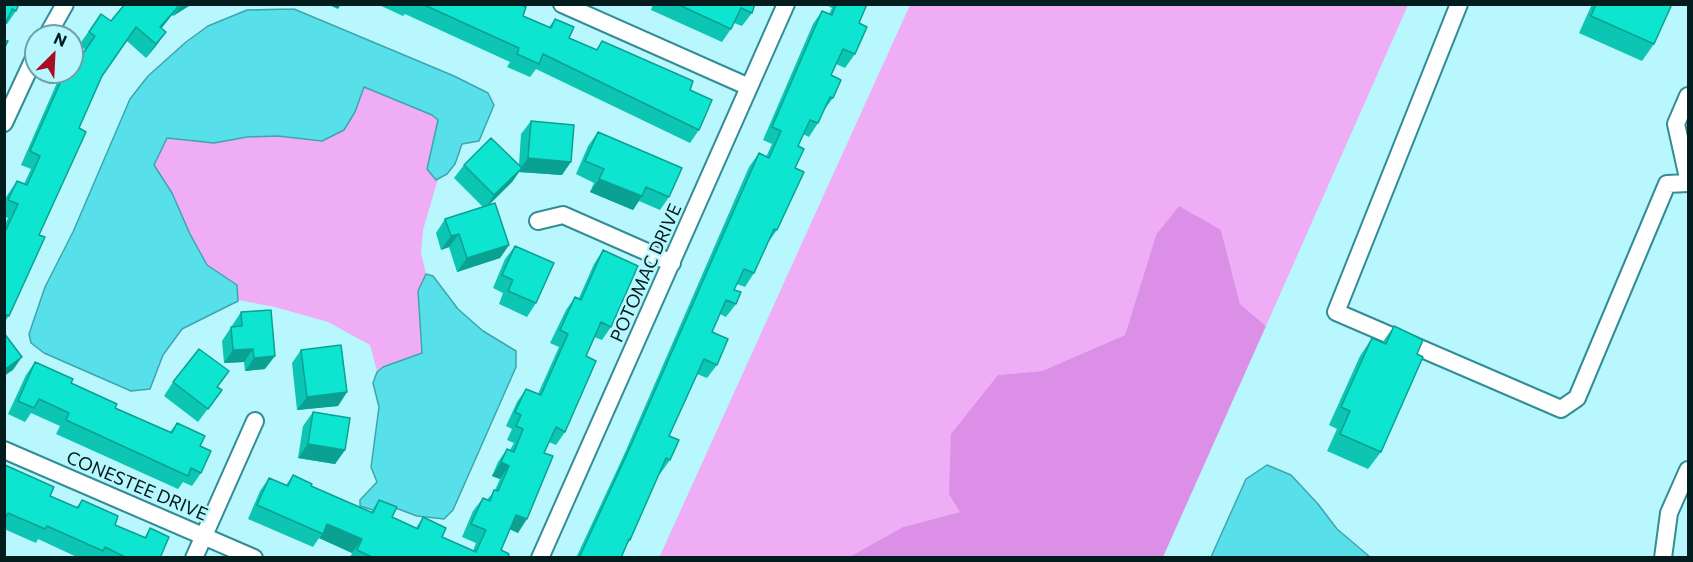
<!DOCTYPE html>
<style>
body{margin:0}
#map{position:relative;width:1693px;height:562px;overflow:hidden;background:#b7f7fd;font-family:Commissioner,sans-serif}
canvas{display:block}
.frame{position:absolute;inset:0;border:6px solid #031d1f;pointer-events:none}
.north{position:absolute;left:24px;top:24px;width:60px;height:60px;box-sizing:border-box;background:#b7f7fd;border:2px solid #6fa0a4;border-radius:50%;rotate:24deg;font-size:16px;font-weight:700;line-height:24px;text-align:center;color:#031d1f}
.north::after{content:'';display:block;margin:auto;width:21px;height:27px;background:#a70f24;clip-path:polygon(50% 0,100% 100%,50% 72%,0 100%)}
</style>
<div id="map">
<canvas width="1693" height="562"></canvas>
<div class="frame"></div>
<div class="north">N</div>
</div>
<script>
const c = document.querySelector('canvas').getContext('2d');
c.lineJoin = 'round';
function fillPath(path, color) {
  c.fillStyle = color;
  c.fill(path, 'evenodd');
}
function shape(rows) {
  const path = new Path2D();
  for (const r of rows) {
    path.moveTo(r[0], r[1]);
    for (let i = 2; i < r.length; i += 2) path.lineTo(r[i], r[i + 1]);
  }
  return path;
}
function stroke(path, color, width, dash) {
  c.strokeStyle = color;
  c.lineWidth = width;
  c.lineCap = dash ? 'butt' : 'round';
  c.setLineDash(dash || []);
  c.stroke(path);
}
function label(font, color, halo, rows, align = 'center') {
  c.font = font + ' Commissioner,sans-serif';
  c.lineWidth = 5;
  c.setLineDash([]);
  c.textBaseline = 'middle';
  c.strokeStyle = halo;
  c.fillStyle = color;
  for (const [text, x, y, turn = 0] of rows) {
    c.save();
    c.translate(x, y);
    c.rotate((+turn || 0) * Math.PI / 180);
    c.textAlign = isNaN(turn) ? turn : align;
    if (halo) c.strokeText(text, 0, 0);
    c.fillText(text, 0, 0);
    c.restore();
  }
}
const green = shape([
 [910,5,1408,5,1266,326,1240,304,1221,230,1156,235,1125,335,1042,371,998,375,960,512,903,527,849,557,659,558],
 [364,87,433,115,438,120,427,169,436,179,438,179,423,230,421,253,426,274,418,291,422,354,383,366,377,371,370,345,328,322,275,307,238,300,237,285,207,265,154,165,167,138,214,143,247,137,278,136,322,141,355,112]
]);
const forest = shape([
 [1179,206,1221,230,1240,304,1266,326,1163,557,849,557,903,527,960,512,949,494,951,434,998,375,1042,371,1125,335,1156,235]
]);
const water = shape([
 [294,9,454,76,488,93,494,105,479,141,462,144,455,164,447,174,436,180,427,169,438,120,432,115,364,87,355,112,344,130,322,141,278,136,247,137,214,143,167,138,154,165,172,193,190,234,207,265,237,285,238,301,182,329,163,355,150,389,131,391,44,353,31,343,29,334,45,287,73,232,130,99,148,76,186,42,208,26,247,10,294,9],
 [426,274,433,276,458,309,483,331,516,351,516,367,453,510,444,519,417,516,385,504,376,511,360,506,360,500,377,482,371,467,379,407,373,383,377,372,383,367,422,353,418,291,426,274],
 [1267,465,1291,475,1318,504,1337,529,1370,557,1211,557,1246,479,1267,465]
]);
const minor = shape([
 [562,4,749,87],
 [1459,4,1336,312,1561,409,1577,398,1667,184,1688,183],
 [47,36,65,4],
 [1688,96,1676,124,1688,178],
 [4,123,36,54],
 [538,221,563,215,672,263],
 [4,450,254,558],
 [194,558,255,421],
 [540,558,786,4],
 [1663,558,1669,513,1688,470]
]);
const wall = shape([
 [4,4,16,11,7,24,6,24],
 [124,4,192,4,173,16,172,15,161,29,156,46,146,58,127,41,102,76,79,128,9,316,4,322,4,226,8,218,4,216,4,201,8,194,17,181,24,184,31,169,21,165,59,78,64,72,72,72,74,67,86,50,79,45,101,14,111,21,125,5],
 [377,4,520,4,523,16,549,27,555,19,569,38,596,50,602,41,690,90,699,130,690,143,536,69,530,77,507,67,510,62,405,14,403,16],
 [653,4,755,4,752,13,742,26,734,23,731,29,722,42,651,10],
 [824,4,867,4,859,23,855,54,845,68,836,64,831,75,833,98,824,110,818,123,809,137,803,134,798,146,795,168,777,230,767,244,754,273,745,287,737,284,734,290,736,304,726,317,720,314,712,332,717,365,707,378,697,374,669,436,670,460,660,474,659,473,630,540,625,547,621,558,576,558,623,457,749,167,759,153,766,157,772,144,763,140,813,24,822,11,829,14,832,8],
 [1592,4,1672,4,1654,44,1642,61,1579,33],
 [531,121,562,175,519,172,512,182,488,205,509,245,500,258,457,272,449,247,441,250,436,233,445,219,483,207,454,178,464,165,519,165,521,134],
 [598,132,669,197,660,210,639,201,633,210,590,192,594,183,576,174,588,146],
 [515,246,536,303,527,317,499,304,503,293,493,288,505,259],
 [603,250,611,327,602,340,594,337,586,356,565,432,556,445,549,442,544,453,518,533,510,529,501,550,508,558,350,558,352,553,319,538,313,547,248,519,260,491,269,478,286,485,293,475,311,486,371,512,379,500,392,517,416,528,423,517,442,537,473,551,476,543,462,537,473,511,483,498,487,500,495,490,500,479,492,476,498,462,507,449,510,450,514,443,507,440,512,429,506,426,517,402,526,389,538,394,559,347,550,343,566,310,575,297,579,298,594,264],
 [241,312,265,369,245,371,244,362,224,363,222,341],
 [1394,326,1417,354,1381,452,1368,469,1327,451,1337,429,1329,425,1360,356,1372,338,1382,343],
 [301,350,347,392,338,406,297,410,292,363],
 [35,362,71,383,115,408,170,432,177,423,200,446,201,473,192,486,183,482,178,489,56,434,60,426,31,413,25,422,8,414,26,375],
 [173,382,218,387,222,390,198,422,164,396],
 [313,412,345,450,335,464,298,458,303,426],
 [4,466,50,496,76,508,82,500,115,525,144,538,150,528,160,558,79,558,38,539,36,543,4,529]
]);
const shadedWall = shape([
 [182,4,192,4,173,16],
 [327,4,341,4,338,9],
 [178,7,168,20,151,41,160,27],
 [166,32,156,46,146,58,156,44],
 [528,158,571,162,562,175,519,172,512,182,485,209,494,195,519,171],
 [599,179,642,196,633,210,590,192],
 [459,234,449,247,441,250,451,236],
 [509,245,500,258,457,272,467,258],
 [253,349,244,362,224,363,233,350],
 [275,356,265,369,245,371,254,358],
 [22,357,13,370,4,376,4,370],
 [347,392,338,406,297,410,307,397],
 [308,444,345,450,335,464,298,458],
 [501,462,509,466,500,479,492,476],
 [516,515,527,519,518,533,507,528],
 [327,524,362,539,352,553,319,538,323,534]
]);
const building = shape([
 [4,4,19,4,16,11,12,9,4,27,4,4],
 [125,4,175,4,178,7,160,27,166,32,156,44,136,27,102,76,79,128,86,132,39,235,45,237,9,316,4,314,4,232,5,232,18,204,8,200,17,181,27,185,40,156,30,151,65,72,72,72,72,67,74,67,95,36,89,32,101,14,111,21,125,4],
 [422,4,520,4,526,7,523,16,551,28,555,19,574,27,569,38,597,50,602,41,693,81,690,90,712,100,699,130,543,54,539,64,517,54,519,48,422,4],
 [677,4,755,4,752,13,741,8,731,29,677,4],
 [836,4,867,4,859,23,867,27,855,54,843,49,831,75,841,80,833,98,830,97,818,123,810,120,798,146,804,149,795,168,804,172,777,230,774,229,754,273,744,269,734,290,741,292,736,304,726,300,712,332,728,339,717,365,704,359,669,436,679,440,670,460,666,458,630,540,629,539,621,558,583,558,580,556,632,443,759,153,769,158,781,131,772,127,822,11,832,15,836,4],
 [1596,4,1672,4,1654,44,1591,16,1596,4],
 [4,40,8,41,4,49,4,40],
 [531,121,574,125,571,162,528,158,531,121],
 [598,132,682,168,669,197,646,187,642,196,599,179,604,169,585,161,598,132],
 [491,138,522,168,494,195,464,165,491,138],
 [495,203,509,245,467,258,459,234,451,236,445,219,495,203],
 [515,246,554,263,536,303,508,291,513,280,502,275,515,246],
 [603,250,638,266,611,327,601,322,586,356,596,361,565,432,556,427,544,453,553,456,527,519,516,515,501,550,509,554,508,558,374,558,357,550,362,539,327,524,323,534,257,505,269,478,288,486,293,475,312,484,311,486,373,513,379,500,397,507,392,517,418,529,423,517,446,528,442,537,476,552,486,530,471,524,483,498,490,501,494,490,498,491,509,466,501,462,507,449,514,452,523,429,516,426,521,415,515,412,526,389,541,395,568,334,560,330,575,297,581,300,603,250],
 [271,310,275,356,254,358,253,349,233,350,231,327,242,326,241,312,271,310],
 [1394,326,1423,340,1417,354,1423,357,1381,452,1340,434,1350,411,1341,407,1372,338,1386,344,1394,326],
 [4,333,22,357,4,370,4,333],
 [341,345,347,392,307,397,301,350,341,345],
 [199,349,229,371,217,387,222,390,208,409,173,382,199,349],
 [35,362,73,379,71,383,117,404,115,408,172,433,177,423,205,436,200,446,211,451,201,473,191,468,188,476,66,420,69,413,39,399,34,408,18,401,35,362],
 [313,412,350,418,345,450,308,444,313,412],
 [5,465,54,487,50,496,78,508,82,500,118,516,115,525,146,538,150,528,169,537,160,558,125,558,125,557,105,547,103,551,47,526,45,529,8,513,6,517,4,516,5,465]
]);
const streetNames = [
 ["POTOMAC DRIVE",646,273,-66],
 ["CONESTEE DRIVE",137,486,23]
];
fillPath(green, '#efadf6');
fillPath(forest, '#dc8fe6');
fillPath(water, '#57dfea');
stroke(water, '#3ea5ad', 1.5);
stroke(minor, '#328d95', 20);
stroke(minor, '#fff', 16);
fillPath(wall, '#0cc5b3');
fillPath(shadedWall, '#0aa092');
fillPath(building, '#0ee5d0');
stroke(building, '#0aa092', 1.5);
label('18px', '#031d1f', '#b7f7fd', streetNames);
</script>
